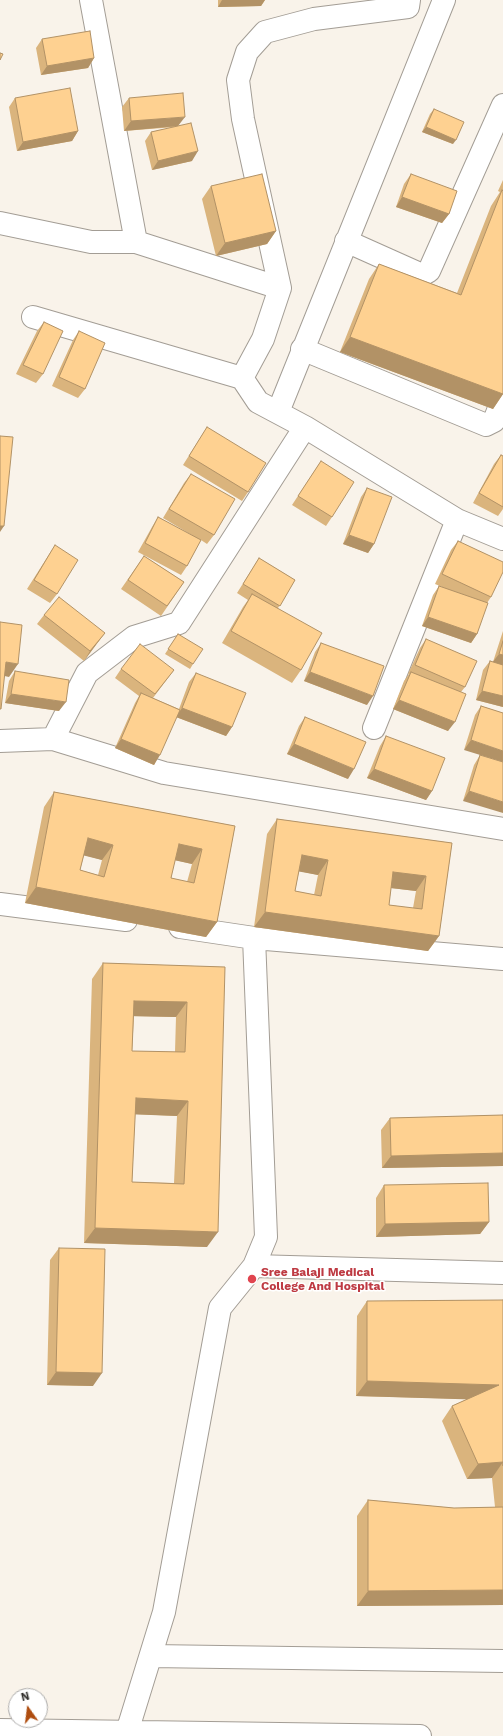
<!DOCTYPE html>
<style>
body{margin:0}
#map{position:relative;width:503px;height:1736px;overflow:hidden;background:#f9f3ea;font-family:"Work Sans",sans-serif}
canvas{display:block}
.north{position:absolute;left:8px;top:1688px;width:40px;height:40px;box-sizing:border-box;background:#fff;border:1px solid #adacab;border-radius:50%;rotate:346deg;font-size:11px;font-weight:700;line-height:16px;text-align:center;color:#32302d}
.north::after{content:'';display:block;margin:auto;width:14px;height:18px;background:#af4d0f;clip-path:polygon(50% 0,100% 100%,50% 72%,0 100%)}
</style>
<div id="map">
<canvas width="503" height="1736"></canvas>
<div class="north">N</div>
</div>
<script>
const c = document.querySelector('canvas').getContext('2d');
c.lineJoin = 'round';
function shape(rows) {
  const path = new Path2D();
  for (const r of rows) {
    path.moveTo(r[0], r[1]);
    for (let i = 2; i < r.length; i += 2) path.lineTo(r[i], r[i + 1]);
  }
  return path;
}
function stroke(path, color, width, dash) {
  c.strokeStyle = color;
  c.lineWidth = width;
  c.lineCap = dash ? 'butt' : 'round';
  c.setLineDash(dash || []);
  c.stroke(path);
}
function fillPath(path, color) {
  c.fillStyle = color;
  c.fill(path, 'evenodd');
}
function label(font, color, halo, rows, align = 'center') {
  c.font = font + ' "Work Sans",sans-serif';
  c.lineWidth = 3;
  c.setLineDash([]);
  c.textBaseline = 'middle';
  c.strokeStyle = halo;
  c.fillStyle = color;
  for (const [text, x, y, turn = 0] of rows) {
    c.save();
    c.translate(x, y);
    c.rotate((+turn || 0) * Math.PI / 180);
    c.textAlign = isNaN(turn) ? turn : align;
    if (halo) c.strokeText(text, 0, 0);
    c.fillText(text, 0, 0);
    c.restore();
  }
}
const minor = shape([
 [91,0,136,242],
 [0,223,91,242,136,242,280,288,263,339,242,378,258,402,305,427,457,520,503,539],
 [346,241,422,275,429,271,503,105],
 [280,288,243,119,238,80,247,52,265,32,314,19,408,7,409,0],
 [33,317,242,378],
 [302,349,486,425,494,421,503,398],
 [278,412,444,0],
 [374,728,457,520],
 [53,739,164,773,503,829],
 [0,741,53,739,87,673,134,637,179,623,305,427],
 [0,904,126,920],
 [180,927,254,938,503,959],
 [254,1266,503,1273],
 [151,1656,503,1661],
 [0,1730,420,1736],
 [127,1732,164,1612,220,1308,254,1266,266,1237,254,938]
]);
const wall = shape([
 [218,0,265,0,261,6,218,7],
 [42,39,94,58,88,68,41,75,36,48],
 [15,98,78,131,72,141,17,151,9,107],
 [129,98,179,126,192,161,152,170,145,141,151,132,175,127,124,131,122,107],
 [434,109,453,144,422,132,430,114],
 [411,174,449,214,442,223,396,207,404,184],
 [503,180,503,394,493,409,340,352,369,279,379,264,457,293,491,206,500,192,498,191],
 [211,186,276,231,267,244,216,256,202,199],
 [44,322,43,374,36,383,16,374,37,331],
 [79,331,85,389,78,398,52,386,73,340],
 [207,427,248,492,242,501,183,465],
 [501,455,503,456,503,509,498,516,473,503,494,464],
 [321,461,332,517,326,526,292,505],
 [191,474,214,535,207,544,201,540,187,566,181,575,138,552,152,527,158,517,195,537,163,518,184,483],
 [367,488,374,544,368,553,343,544,361,497],
 [458,541,491,597,487,603,477,634,471,643,422,626,433,595,439,586,445,588,435,584,451,550],
 [55,545,57,594,50,603,27,589],
 [144,556,184,582,161,616,121,589],
 [259,558,295,580,278,608,301,670,292,683,222,643,243,607,248,600,237,593],
 [44,615,105,633,84,661,37,624],
 [503,631,503,707,476,700,483,670,490,661,493,662],
 [178,634,193,664,190,669,165,654],
 [426,639,465,687,461,692,448,731,393,709,404,681,409,674,408,674,420,648],
 [321,643,367,705,304,681,315,652],
 [121,669,174,670,153,698,179,709,189,682,196,673,232,727,226,736,176,717,154,765,115,748,135,703,139,696,115,678],
 [15,671,59,711,5,703,9,681],
 [481,706,503,713,464,750,475,715],
 [305,717,348,779,287,754,299,726],
 [386,736,432,791,426,800,367,778,380,746],
 [480,755,503,762,463,801,474,765],
 [54,792,235,826,217,922,206,937,25,903,44,807],
 [84,855,102,860,98,875,80,870],
 [175,860,192,864,187,882,171,878],
 [277,819,452,843,439,936,428,951,254,927,267,834],
 [299,871,318,875,314,895,295,891],
 [391,888,416,891,413,908,389,905],
 [103,963,225,967,207,1247,84,1243,92,979],
 [134,1016,176,1017,175,1052,132,1051],
 [135,1114,177,1116,174,1183,132,1182],
 [503,1115,503,1166,382,1168,381,1130,390,1118],
 [384,1185,489,1222,480,1234,376,1237,376,1198],
 [59,1248,93,1386,47,1385,50,1260],
 [503,1300,503,1605,357,1606,357,1516,368,1500,454,1508,495,1507,492,1478,467,1479,442,1421,452,1406,467,1399,356,1396,357,1316,367,1301]
]);
const shadedWall = shape([
 [222,0,265,0,261,6,218,7],
 [94,58,88,68,41,75,47,66],
 [185,117,178,126,124,131,131,121],
 [426,127,456,140,453,144,422,132],
 [78,131,72,141,17,151,23,142],
 [198,151,192,161,152,170,158,161],
 [402,197,449,214,442,223,396,207],
 [276,231,267,244,216,256,225,243],
 [350,337,503,394,493,409,340,352],
 [0,526,4,526,0,532],
 [349,535,374,544,368,553,343,544],
 [428,617,477,634,471,643,422,626],
 [105,633,98,642,84,661,90,651],
 [499,654,503,655,503,667,492,663],
 [6,662,18,664,9,677,0,675],
 [310,672,373,696,367,705,304,681],
 [482,691,503,696,503,707,476,700],
 [11,694,66,702,59,711,5,703],
 [399,700,455,722,448,731,393,709],
 [182,708,232,727,226,736,176,717],
 [121,739,160,755,154,765,115,748],
 [471,740,503,751,503,762,464,750],
 [294,744,354,769,348,779,287,754],
 [374,769,432,791,426,800,367,778],
 [469,791,503,802,503,813,463,801],
 [88,838,113,845,102,860,78,854],
 [179,844,202,849,192,864,169,859],
 [302,855,328,860,318,875,291,870],
 [393,872,426,876,416,891,382,887],
 [36,887,217,922,206,937,25,903],
 [265,912,439,936,428,951,254,927],
 [134,1001,187,1002,176,1017,124,1016],
 [136,1098,188,1101,177,1116,125,1114],
 [503,1153,503,1166,382,1168,391,1156],
 [489,1222,480,1234,376,1237,385,1224],
 [95,1228,218,1232,207,1247,84,1243],
 [56,1372,102,1373,93,1386,47,1385],
 [367,1381,499,1385,488,1400,356,1396],
 [503,1462,492,1478,467,1479,478,1464],
 [503,1590,503,1605,357,1606,368,1591]
]);
const building = shape([
 [90,31,94,58,47,66,42,39,90,31],
 [0,53,3,54,0,60,0,53],
 [70,88,78,131,23,142,15,98,70,88],
 [183,93,185,117,131,121,129,98,183,93],
 [434,109,464,122,456,140,426,127,434,109],
 [191,123,198,151,158,161,151,132,191,123],
 [262,174,276,231,225,243,211,186,262,174],
 [411,174,457,191,449,214,402,197,411,174],
 [502,190,503,191,503,394,350,337,379,264,461,295,502,190],
 [44,322,63,331,43,374,23,365,44,322],
 [79,331,105,343,85,389,59,377,79,331],
 [207,427,266,463,248,492,189,456,207,427],
 [0,436,13,437,4,526,0,526,0,436],
 [501,455,503,456,503,507,479,493,501,455],
 [321,461,354,482,332,517,298,496,321,461],
 [191,474,235,499,214,535,169,509,191,474],
 [367,488,392,497,374,544,349,535,367,488],
 [158,517,201,540,187,566,145,543,158,517],
 [458,541,503,562,503,572,491,597,442,574,458,541],
 [55,545,78,560,57,594,34,580,55,545],
 [144,556,184,582,167,606,128,580,144,556],
 [259,558,295,580,280,606,243,584,259,558],
 [439,586,488,603,477,634,428,617,439,586],
 [252,594,322,633,301,670,231,631,252,594],
 [59,597,105,633,90,651,44,615,59,597],
 [0,622,22,625,18,664,6,662,1,709,0,709,0,622],
 [178,634,203,649,193,664,168,649,178,634],
 [426,639,477,661,465,687,415,665,426,639],
 [503,641,503,655,499,654,503,641],
 [321,643,384,666,373,696,310,672,321,643],
 [140,644,174,670,155,694,121,669,140,644],
 [490,661,503,665,503,696,482,691,490,661],
 [15,671,69,680,66,702,11,694,15,671],
 [411,672,466,694,455,722,399,700,411,672],
 [196,673,246,693,232,727,182,708,196,673],
 [141,693,180,710,160,755,121,739,141,693],
 [481,706,503,713,503,751,471,740,481,706],
 [305,717,366,742,354,769,294,744,305,717],
 [386,736,445,758,432,791,374,769,386,736],
 [480,755,503,762,503,802,469,791,480,755],
 [54,792,235,826,217,922,36,887,54,792],
 [88,838,113,845,104,877,80,870,88,838],
 [179,844,202,849,194,883,171,878,179,844],
 [277,819,452,843,439,936,265,912,277,819],
 [302,855,328,860,321,896,295,891,302,855],
 [393,872,426,876,422,909,389,905,393,872],
 [103,963,225,967,218,1232,95,1228,103,963],
 [134,1001,187,1002,185,1052,132,1051,134,1001],
 [136,1098,188,1101,184,1184,132,1182,136,1098],
 [503,1115,503,1153,391,1156,390,1118,503,1115],
 [488,1183,489,1222,385,1224,384,1185,488,1183],
 [59,1248,105,1249,102,1373,56,1372,59,1248],
 [503,1300,503,1466,503,1462,478,1464,452,1406,499,1385,367,1381,367,1301,503,1300],
 [368,1500,454,1508,503,1507,503,1590,368,1591,368,1500]
]);
const markers = [
 [252,1279,5,"#e0444e"]
];
const healthNames = [
 ["Sree Balaji Medical",261,1272],
 ["College And Hospital",261,1286]
];
stroke(minor, '#a39d95', 24);
stroke(minor, '#fff', 22);
fillPath(wall, '#dab47d');
fillPath(shadedWall, '#b29266');
fillPath(building, '#fed191');
stroke(building, '#b29266', 1);
for (const [x, y, r, color] of markers) {
  const dot = new Path2D();
  dot.arc(x, y, r, 0, 2 * Math.PI);
  c.fillStyle = color;
  c.fill(dot);
  stroke(dot, '#fff', 1.5);
}
label('bold 12px', '#be3a42', '#fff', healthNames, 'left');
</script>
